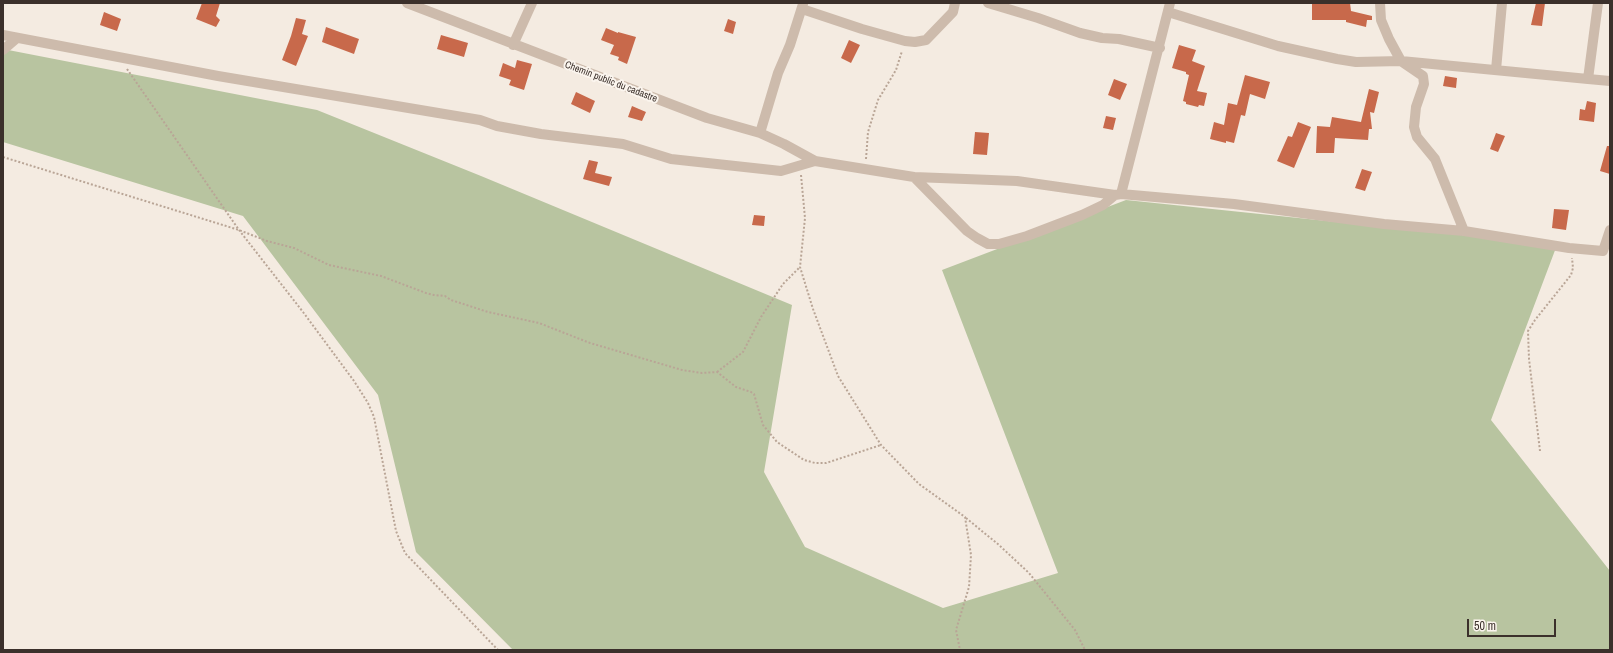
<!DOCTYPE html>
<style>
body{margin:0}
#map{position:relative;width:1613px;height:653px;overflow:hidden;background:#f4ebe1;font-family:"Archivo Narrow",sans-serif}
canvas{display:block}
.frame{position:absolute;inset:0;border:4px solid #3b302b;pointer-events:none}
.scale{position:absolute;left:1467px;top:619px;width:89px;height:18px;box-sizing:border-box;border:2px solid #3b302b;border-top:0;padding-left:5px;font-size:12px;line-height:14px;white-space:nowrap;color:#3b302b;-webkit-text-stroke:3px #fbf5ee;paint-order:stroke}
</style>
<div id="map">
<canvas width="1613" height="653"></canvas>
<div class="frame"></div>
<div class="scale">50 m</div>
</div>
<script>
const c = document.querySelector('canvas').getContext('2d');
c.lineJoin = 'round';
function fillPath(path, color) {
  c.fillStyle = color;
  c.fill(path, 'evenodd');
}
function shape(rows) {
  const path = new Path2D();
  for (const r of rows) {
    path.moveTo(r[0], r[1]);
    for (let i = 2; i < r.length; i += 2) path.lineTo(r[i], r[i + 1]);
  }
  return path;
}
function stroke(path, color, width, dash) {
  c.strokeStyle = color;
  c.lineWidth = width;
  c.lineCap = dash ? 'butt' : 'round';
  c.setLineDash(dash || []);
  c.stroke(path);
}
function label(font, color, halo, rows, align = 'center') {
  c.font = font + ' "Archivo Narrow",sans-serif';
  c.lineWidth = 4;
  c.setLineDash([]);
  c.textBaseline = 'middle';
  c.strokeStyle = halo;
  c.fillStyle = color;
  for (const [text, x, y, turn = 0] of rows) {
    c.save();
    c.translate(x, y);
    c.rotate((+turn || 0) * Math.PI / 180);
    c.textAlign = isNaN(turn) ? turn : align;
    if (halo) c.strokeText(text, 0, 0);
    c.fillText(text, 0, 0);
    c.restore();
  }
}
const green = shape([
 [3,49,317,110,481,176,792,305,764,472,805,547,943,608,1058,573,942,270,1126,200,1557,245,1491,420,1610,571,1610,650,513,650,416,552,378,395,243,216,3,142]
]);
const building = shape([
 [202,3,220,3,216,16,220,20,216,27,196,19],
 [1312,3,1350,3,1351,11,1372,16,1372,20,1367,20,1366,27,1346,22,1346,20,1312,20],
 [1536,3,1545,3,1542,26,1531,25],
 [104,12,121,19,117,31,100,25],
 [296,18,306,20,302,34,308,36,296,66,282,60,291,36],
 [728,19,736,22,733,34,724,31],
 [326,27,359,39,354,54,322,42],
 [606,28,618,33,618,32,636,37,627,64,618,60,619,57,610,54,614,45,601,40],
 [441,35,468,43,464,57,437,49],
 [849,40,860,45,851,63,841,58],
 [1179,45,1196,50,1192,61,1205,66,1197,91,1207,93,1204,106,1199,105,1198,107,1186,104,1186,102,1183,101,1189,75,1186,74,1186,72,1172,68],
 [517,60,532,64,524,90,509,85,511,80,499,76,503,63,515,68],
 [1245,75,1270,82,1265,99,1250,94,1245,116,1241,115,1234,143,1226,141,1226,143,1210,139,1214,122,1224,125,1228,103,1237,105],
 [1445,76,1457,78,1456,88,1443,86],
 [1114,79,1127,84,1120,100,1108,95],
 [1369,89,1379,92,1374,113,1370,112,1372,129,1369,129,1368,140,1335,138,1334,153,1316,153,1317,126,1330,127,1332,117,1361,122],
 [576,92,595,101,590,113,571,104],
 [1587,101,1596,103,1594,122,1579,120,1580,109,1585,110],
 [632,106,646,112,642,121,628,117],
 [1106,116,1116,118,1113,130,1103,128],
 [1298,122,1311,127,1294,168,1277,161,1288,136,1292,137],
 [975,132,989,133,987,155,973,154],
 [1496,133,1505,136,1498,152,1490,149],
 [1607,146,1610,146,1610,174,1600,171],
 [589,160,598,162,595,173,612,177,609,186,583,179],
 [1362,169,1372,172,1365,191,1355,188],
 [1554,209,1569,210,1566,230,1552,228],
 [754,215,765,216,764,226,752,225]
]);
const path = shape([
 [127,69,239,230,303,312,354,381,368,403,374,417,396,531,405,553,498,650],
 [3,157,239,230,267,241,294,248,329,265,381,276,426,293,434,295,445,296,451,300,488,312,539,323,590,343,682,370,702,373,717,372,736,387,751,392,754,394,763,425,777,442,804,460,815,463,826,463,881,445],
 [866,159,868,132,878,100,896,70,902,51],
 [801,175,805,218,800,267,813,309,838,376,881,445,919,484,965,517,971,555,969,587,956,630,960,650],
 [717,372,743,352,761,317,783,284,800,267],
 [1540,451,1529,359,1528,331,1535,320,1571,275,1573,268,1572,258],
 [966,518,999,545,1029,573,1075,630,1085,650]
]);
const street = shape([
 [407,3,707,118,760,133,784,144,815,161],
 [988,3,1038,18,1080,33,1102,38,1119,39,1160,48],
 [1380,3,1381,20,1389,39,1401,61,1423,76,1424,84,1416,107,1414,127,1417,137,1435,159,1464,231],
 [1598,3,1588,79,1610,81],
 [802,9,862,29,905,41,915,42,926,40,953,12,955,3],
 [1168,12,1278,46,1337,59,1356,62,1401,61,1588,79],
 [3,35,218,76,480,120,497,126,541,134,623,144,671,159,781,171,815,161,914,177,967,231,977,238,988,244,999,244,1027,236,1082,215,1103,205,1115,195,1121,194,1234,204,1384,224,1464,231,1569,248,1603,251,1610,230],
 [513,45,532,3],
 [3,50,17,38],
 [1496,70,1502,3],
 [760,133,778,73,790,45,803,4],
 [914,177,1017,181,1115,195],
 [1121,194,1170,3]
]);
const streetNames = [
 ["Chemin public du cadastre",611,82,21]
];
fillPath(green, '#b8c4a0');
fillPath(building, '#c8694b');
stroke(path, '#b9a596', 2, [2, 2]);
stroke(street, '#cdbbac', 10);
label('10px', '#3b302b', '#fbf5ee', streetNames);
</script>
